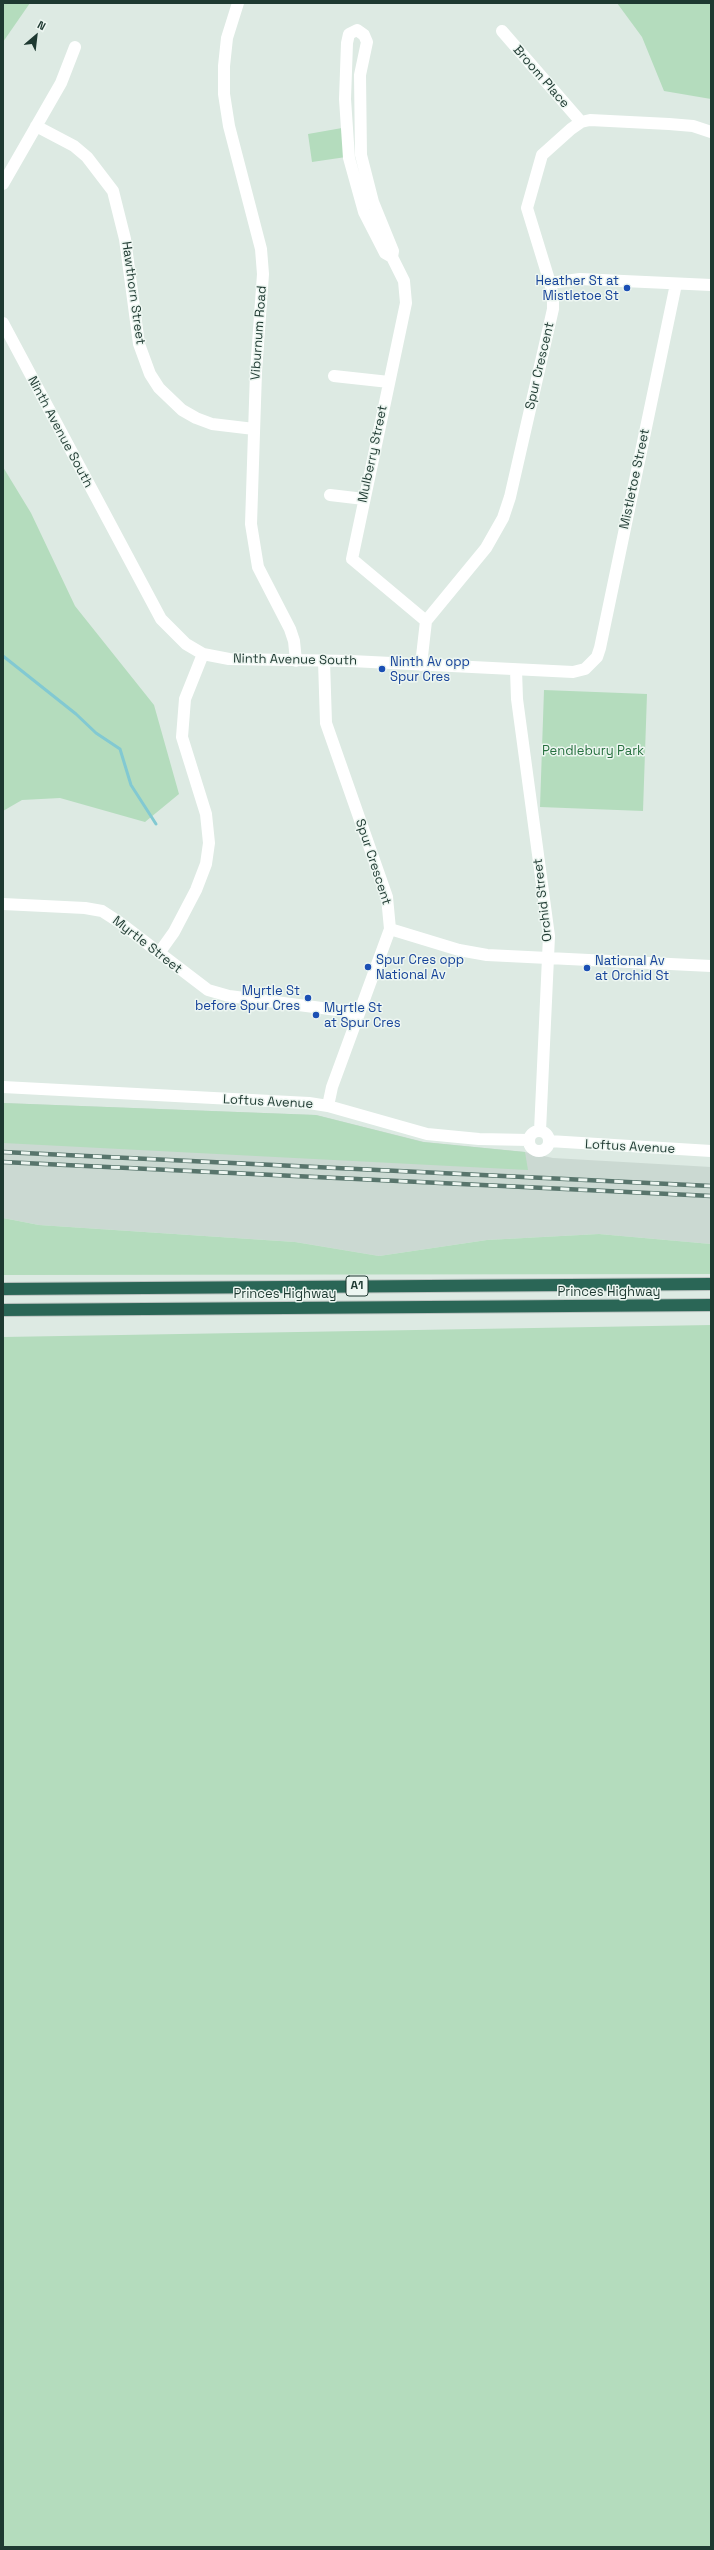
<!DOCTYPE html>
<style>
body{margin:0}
#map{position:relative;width:714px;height:2550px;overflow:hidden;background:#ddeae3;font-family:"Space Grotesk",sans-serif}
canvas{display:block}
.frame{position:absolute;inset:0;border:4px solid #1e3931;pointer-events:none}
.north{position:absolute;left:16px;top:16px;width:40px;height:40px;-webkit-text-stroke:3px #edf6f1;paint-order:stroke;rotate:28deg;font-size:11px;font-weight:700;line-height:16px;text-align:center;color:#1e3931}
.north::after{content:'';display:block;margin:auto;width:14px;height:18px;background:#1e3931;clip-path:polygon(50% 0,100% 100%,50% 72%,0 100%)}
</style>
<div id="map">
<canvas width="714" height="2550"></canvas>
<div class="frame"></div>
<div class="north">N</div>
</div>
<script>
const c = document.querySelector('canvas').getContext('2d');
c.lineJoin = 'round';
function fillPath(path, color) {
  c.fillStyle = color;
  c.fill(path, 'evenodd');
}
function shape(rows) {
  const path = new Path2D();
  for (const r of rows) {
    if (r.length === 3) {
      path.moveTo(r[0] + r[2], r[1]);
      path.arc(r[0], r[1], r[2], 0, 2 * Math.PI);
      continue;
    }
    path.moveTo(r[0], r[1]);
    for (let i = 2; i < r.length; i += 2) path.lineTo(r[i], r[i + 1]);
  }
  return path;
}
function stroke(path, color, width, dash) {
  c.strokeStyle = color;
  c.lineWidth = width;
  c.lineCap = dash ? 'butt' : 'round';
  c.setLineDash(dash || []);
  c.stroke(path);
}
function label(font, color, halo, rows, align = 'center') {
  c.font = font + ' "Space Grotesk",sans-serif';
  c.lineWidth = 3;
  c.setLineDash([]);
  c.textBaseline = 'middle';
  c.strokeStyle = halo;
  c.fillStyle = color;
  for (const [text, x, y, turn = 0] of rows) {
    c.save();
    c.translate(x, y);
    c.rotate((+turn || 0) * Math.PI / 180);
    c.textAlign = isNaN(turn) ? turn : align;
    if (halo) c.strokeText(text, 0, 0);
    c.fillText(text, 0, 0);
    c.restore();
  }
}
const built = shape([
 [3,1103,316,1115,424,1142,525,1152,553,1158,711,1167,711,1244,599,1234,487,1240,379,1256,295,1242,39,1225,3,1218]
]);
const green = shape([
 [3,3,30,3,3,42],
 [617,3,711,3,711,99,664,91,642,37],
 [342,128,346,157,312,162,308,134],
 [3,467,31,513,75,606,154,705,179,794,145,822,60,798,22,800,3,811],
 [544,690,647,694,643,811,540,807],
 [3,1103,316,1115,423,1142,525,1152,528,1170,3,1143],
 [3,1218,39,1225,295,1242,379,1256,487,1240,599,1234,711,1244,711,1274,3,1275],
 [711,1325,711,2547,3,2547,3,1337]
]);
const stream = shape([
 [3,656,76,714,96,733,120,749,131,785,156,824]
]);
const minor = shape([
 [238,3,227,38,224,66,224,94,229,126,261,249,263,274,256,372,251,524,258,567,290,629,294,641,296,661],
 [502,31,581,122],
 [36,126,74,146,87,157,113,191,125,239,139,344,150,374,159,388,182,410,196,418,212,424,254,429],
 [3,184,61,83,75,47],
 [392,257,393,251,373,202,361,155,360,75,367,42,364,35,357,30,349,34,347,43,345,99,349,158,364,212,385,253,392,257,404,281,406,303,352,559,426,621],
 [550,283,580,279,711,285],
 [3,323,161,619,186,644,203,654,229,659,351,661,573,672,585,669,597,657,600,648,676,284],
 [334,376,389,382],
 [330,495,364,499],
 [324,661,326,723,387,897,390,929,332,1087,328,1106],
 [421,665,426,621,486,548,503,518,510,497,553,309,553,297,550,283,527,208,542,155,571,129,581,122,590,120,669,124,693,126,711,132],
 [516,670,517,699,549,936,540,1131],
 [3,904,85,908,102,911,119,922,208,990,229,996,345,1011,357,1016],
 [390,929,459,950,487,955,711,966],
 [159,953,174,932,196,890,206,864,209,843,206,814,182,737,185,699,203,654],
 [3,1087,309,1103,328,1106,427,1134,479,1139,529,1140],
 [539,1141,10],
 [549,1141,711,1151]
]);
const highway = shape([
 [3,1289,711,1284],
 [3,1310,711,1305]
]);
const rail = shape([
 [3,1152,711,1186],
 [3,1162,711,1196]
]);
const markers = [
 [627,288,4,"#1a4fb4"],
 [382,669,4,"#1a4fb4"],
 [368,967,4,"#1a4fb4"],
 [587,968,4,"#1a4fb4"],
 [308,998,4,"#1a4fb4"],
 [316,1015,4,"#1a4fb4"]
];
const shields = [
 [357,1286,22]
];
const shieldNames = [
 ["A1",357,1286]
];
const streetNames = [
 ["Broom Place",541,77,49],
 ["Hawthorn Street",133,293,82],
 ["Viburnum Road",259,333,-86],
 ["Spur Crescent",540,366,-77],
 ["Ninth Avenue South",60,432,62],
 ["Mulberry Street",373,454,-78],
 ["Mistletoe Street",635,479,-78],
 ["Ninth Avenue South",295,660,1],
 ["Spur Crescent",373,862,72],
 ["Orchid Street",543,900,-97],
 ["Myrtle Street",147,945,38],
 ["Loftus Avenue",268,1102,3],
 ["Loftus Avenue",630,1147,3],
 ["Princes Highway",609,1292],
 ["Princes Highway",285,1294]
];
const transitNames = [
 ["Heather St at",619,281,"right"],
 ["Mistletoe St",619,296,"right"],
 ["Ninth Av opp",390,662],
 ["Spur Cres",390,677],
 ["Spur Cres opp",376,960],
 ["National Av",376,975],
 ["National Av",595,961],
 ["at Orchid St",595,976],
 ["Myrtle St",300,991,"right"],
 ["before Spur Cres",300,1006,"right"],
 ["Myrtle St",324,1008],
 ["at Spur Cres",324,1023]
];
const parkNames = [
 ["Pendlebury Park",593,751]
];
fillPath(built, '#cbd9d2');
fillPath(green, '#b4dcbd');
stroke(stream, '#82c9d2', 3);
stroke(highway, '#bcc4c1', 14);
stroke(minor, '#fff', 12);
stroke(highway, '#2a6656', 12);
stroke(rail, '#58756c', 4.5);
stroke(rail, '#edf6f1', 3, [9]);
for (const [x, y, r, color] of markers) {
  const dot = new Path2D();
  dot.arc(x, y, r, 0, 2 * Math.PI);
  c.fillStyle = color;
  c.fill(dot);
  stroke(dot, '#edf6f1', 1.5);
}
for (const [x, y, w] of shields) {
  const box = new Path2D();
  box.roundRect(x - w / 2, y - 10, w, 20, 3);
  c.fillStyle = '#edf6f1';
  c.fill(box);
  stroke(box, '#1e3931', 1);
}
label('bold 12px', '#1e3931', null, shieldNames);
label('13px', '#1e3931', '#edf6f1', streetNames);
label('13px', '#164399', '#edf6f1', transitNames, 'left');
label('13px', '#287140', '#edf6f1', parkNames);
</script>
